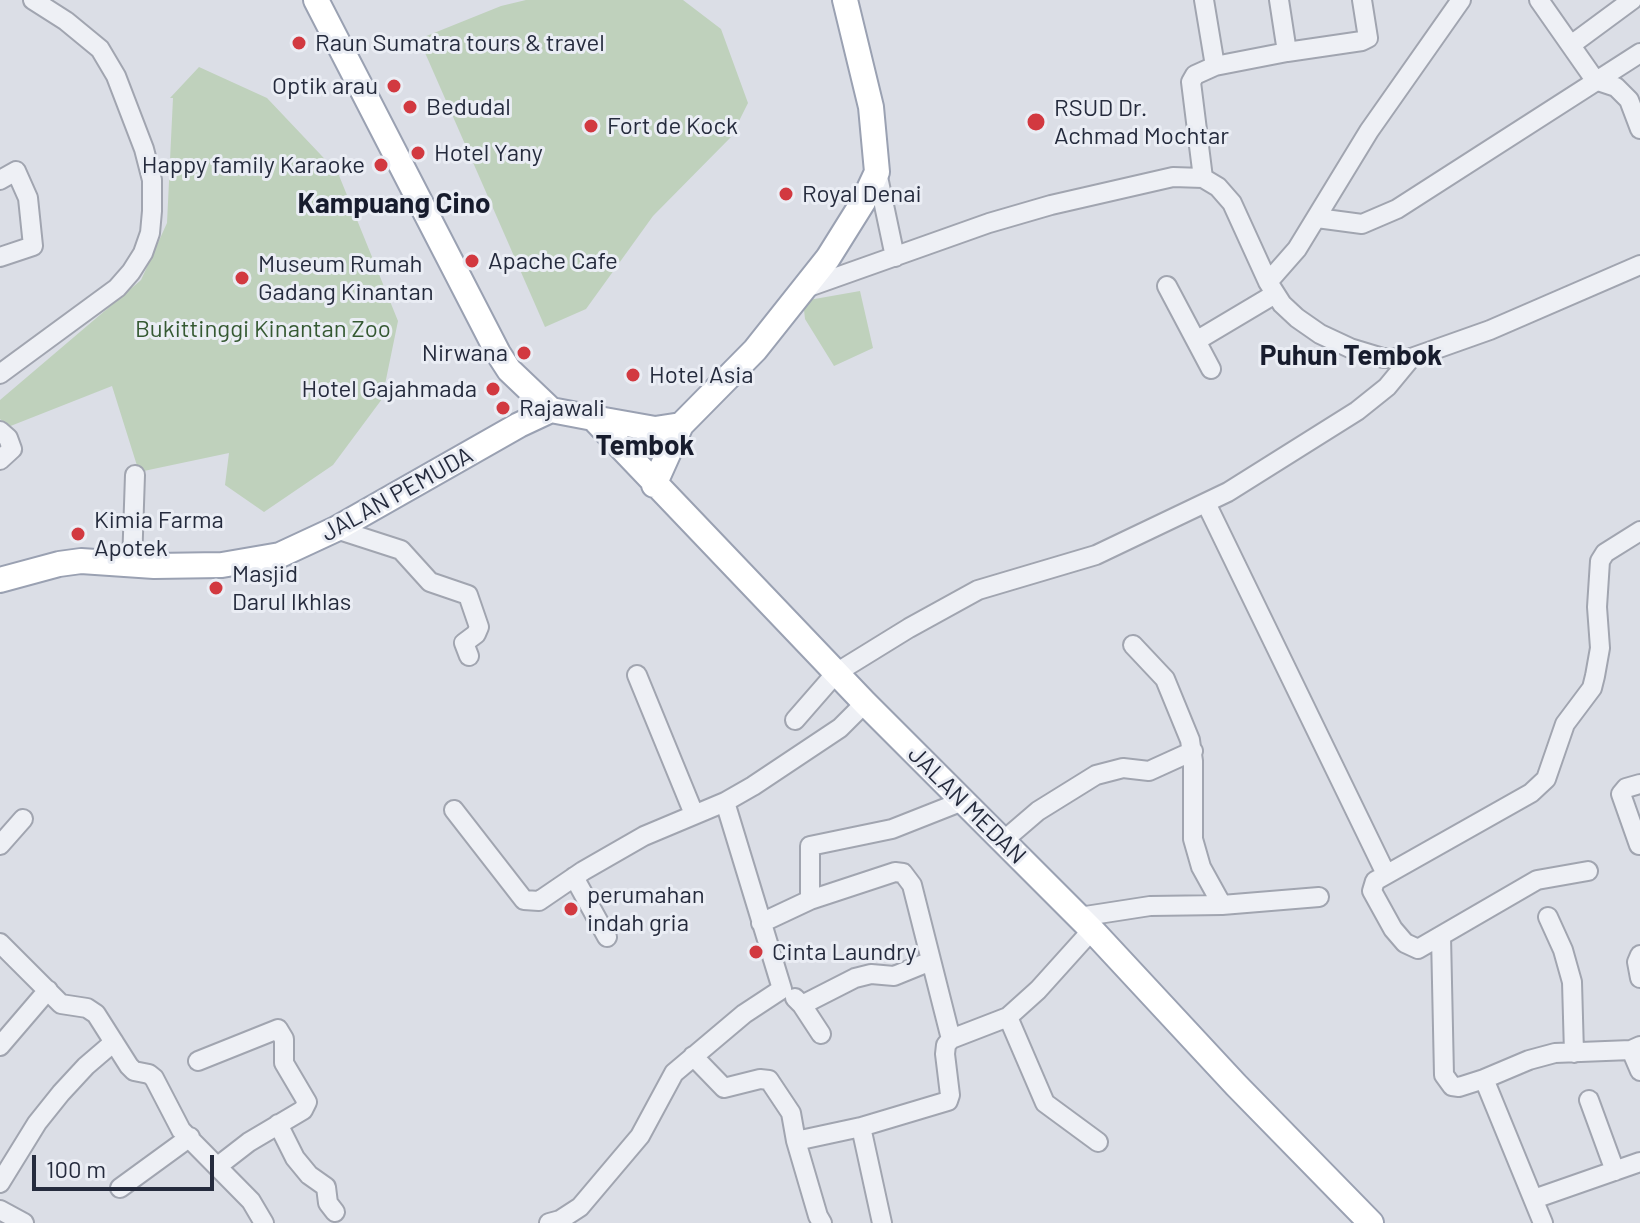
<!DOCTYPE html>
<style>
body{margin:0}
#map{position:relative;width:1640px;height:1223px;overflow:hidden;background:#dbdee6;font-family:Barlow,sans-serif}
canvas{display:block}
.scale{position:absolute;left:32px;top:1155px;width:182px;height:36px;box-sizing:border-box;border:4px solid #252b3d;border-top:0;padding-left:10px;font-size:24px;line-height:28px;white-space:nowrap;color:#252b3d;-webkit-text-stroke:6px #eaedf4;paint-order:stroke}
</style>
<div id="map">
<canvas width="1640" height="1223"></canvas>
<div class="scale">100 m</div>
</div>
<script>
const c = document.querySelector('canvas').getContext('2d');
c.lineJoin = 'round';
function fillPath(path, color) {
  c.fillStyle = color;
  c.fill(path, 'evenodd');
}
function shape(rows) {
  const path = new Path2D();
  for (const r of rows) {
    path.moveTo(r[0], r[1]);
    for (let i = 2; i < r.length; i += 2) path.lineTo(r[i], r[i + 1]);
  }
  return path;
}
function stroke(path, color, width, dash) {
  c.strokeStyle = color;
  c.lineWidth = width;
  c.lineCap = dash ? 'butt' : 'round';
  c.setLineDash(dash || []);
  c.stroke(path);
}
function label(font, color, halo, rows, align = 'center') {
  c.font = font + ' Barlow,sans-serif';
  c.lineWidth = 6;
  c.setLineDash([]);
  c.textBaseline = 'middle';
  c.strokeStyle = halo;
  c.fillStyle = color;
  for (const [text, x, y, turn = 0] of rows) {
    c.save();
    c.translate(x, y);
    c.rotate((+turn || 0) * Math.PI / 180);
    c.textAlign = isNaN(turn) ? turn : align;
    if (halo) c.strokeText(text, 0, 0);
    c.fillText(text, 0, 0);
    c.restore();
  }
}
const green = shape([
 [526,0,683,0,721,29,748,103,731,137,653,216,586,309,545,327,419,39,501,6],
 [199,67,267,98,338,173,398,321,382,399,333,465,264,512,225,485,229,453,139,472,112,386,8,427,0,419,0,400,141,280,167,223,173,98,170,98],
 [860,291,873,348,834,366,805,319,803,301]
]);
const minor = shape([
 [1204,0,1215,66],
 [1279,0,1287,52],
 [1539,0,1595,80,1616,87,1629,100,1640,129],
 [1571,45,1632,0],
 [877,172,895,257],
 [1203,178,1191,82,1195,75,1215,66,1287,52,1362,41,1368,38,1362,0],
 [0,180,16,171,28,198,33,246,0,257],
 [1317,218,1362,224,1397,209,1640,53],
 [1268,282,1297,249,1369,131,1461,0],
 [1167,286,1211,369],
 [803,289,989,223,1051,205,1173,177,1203,178,1218,187,1232,203,1268,282,1282,304,1297,318,1320,334,1350,348,1383,358,1411,358,1490,330,1640,265],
 [1196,341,1275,294],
 [0,374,117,288,131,272,143,253,150,233,152,211,152,180,144,149,116,76,100,49,66,21,33,0],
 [0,431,8,438,12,449,0,460],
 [1206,503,1386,874],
 [336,529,401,550,430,582,468,595,479,627,476,634,464,643,469,656],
 [132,564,135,475],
 [1133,645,1165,679,1190,740,1193,761,1193,839,1201,867,1222,905],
 [637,675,694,814],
 [795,720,836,673,909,628,978,590,1096,555,1228,492,1357,411,1387,387,1411,358],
 [454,810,524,900,539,901,583,871,644,836,725,802,753,786,840,728,865,703],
 [1003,841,1038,811,1096,775,1123,768,1149,771,1193,751],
 [0,845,23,819],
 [1639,845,1621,794,1626,788,1640,784],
 [1588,871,1537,880,1418,949,1405,943,1393,929,1372,891,1375,881,1531,793,1546,779,1565,724,1592,688,1595,676,1600,648,1597,607,1600,561,1605,553,1640,531],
 [574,877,607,937],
 [810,900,810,846,892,829,963,801],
 [1079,917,1150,906,1222,905,1319,897],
 [1548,917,1563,950,1572,982,1574,1053],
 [761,923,810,900,895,872,903,873,912,885,951,1039],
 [1441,936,1444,1075,1452,1086,1459,1087,1484,1079,1529,1060,1555,1053,1631,1050,1640,1046],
 [0,943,61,1004,87,1008,96,1014,129,1066,134,1071,149,1074,154,1078,181,1130,251,1201,264,1223],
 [1640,955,1637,962,1640,978],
 [795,998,802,1005,821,1034],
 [802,1005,855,978,871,974,894,976,931,961],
 [1008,1017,1045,1103,1098,1142],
 [0,1046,48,990],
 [1631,1050,1640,1071],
 [693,1056,724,1088,760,1079,769,1080,791,1113,796,1141,818,1216,822,1223],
 [198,1061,278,1029,284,1039,284,1063,307,1102,303,1110,249,1142,218,1166],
 [1484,1079,1543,1223],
 [1589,1100,1615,1171],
 [278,1124,295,1158,309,1175,326,1187,328,1203,335,1212],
 [861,1127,882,1223],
 [796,1141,861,1127,948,1101,950,1095,945,1054,946,1045,951,1039,1008,1017,1038,990,1092,930],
 [0,1183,37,1123,61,1093,86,1066,114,1042],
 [120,1188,190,1137],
 [1534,1199,1640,1162],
 [0,1210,24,1223],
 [549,1223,560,1220,580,1207,640,1136,674,1073,744,1014,782,989,725,802]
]);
const major = shape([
 [316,0,498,353,509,370,551,410],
 [551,410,593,418,865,703,1092,930,1236,1085,1371,1223],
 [593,418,655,429,681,425],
 [654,485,681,425,755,350,828,258,863,202,877,172,871,107,845,0],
 [0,580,59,564,81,561,154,566,222,565,280,555,336,529,519,425,551,410]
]);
const markers = [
 [299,43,8,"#d23940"],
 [394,86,8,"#d23940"],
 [410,107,8,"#d23940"],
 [1036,122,10,"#d23940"],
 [591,126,8,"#d23940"],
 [418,153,8,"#d23940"],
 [381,165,8,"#d23940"],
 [786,194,8,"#d23940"],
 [472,261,8,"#d23940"],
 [242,278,8,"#d23940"],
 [524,353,8,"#d23940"],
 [633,375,8,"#d23940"],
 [493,389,8,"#d23940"],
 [503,408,8,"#d23940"],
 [78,534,8,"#d23940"],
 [216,588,8,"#d23940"],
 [571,909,8,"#d23940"],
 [756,952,8,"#d23940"]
];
const poiNames = [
 ["Raun Sumatra tours & travel",315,43],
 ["Optik arau",378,86,"right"],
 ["Bedudal",426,107],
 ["RSUD Dr.",1054,108],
 ["Achmad Mochtar",1054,136],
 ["Fort de Kock",607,126],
 ["Hotel Yany",434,153],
 ["Happy family Karaoke",365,165,"right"],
 ["Royal Denai",802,194],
 ["Apache Cafe",488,261],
 ["Museum Rumah",258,264],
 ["Gadang Kinantan",258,292],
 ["Nirwana",508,353,"right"],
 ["Hotel Asia",649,375],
 ["Hotel Gajahmada",477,389,"right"],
 ["Rajawali",519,408],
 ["Kimia Farma",94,520],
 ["Apotek",94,548],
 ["Masjid",232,574],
 ["Darul Ikhlas",232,602],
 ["perumahan",587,895],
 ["indah gria",587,923],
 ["Cinta Laundry",772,952]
];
const parkNames = [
 ["Bukittinggi Kinantan Zoo",263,329]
];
const streetNames = [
 ["JALAN PEMUDA",397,494,-29],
 ["JALAN MEDAN",967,805,45]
];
const quarterNames = [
 ["Kampuang Cino",394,204],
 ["Puhun Tembok",1351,356],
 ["Tembok",645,446]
];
fillPath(green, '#bfd1bc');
stroke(minor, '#a1a5b0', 22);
stroke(major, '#9aa1b2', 28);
stroke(minor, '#eef0f5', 18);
stroke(major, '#fff', 24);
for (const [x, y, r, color] of markers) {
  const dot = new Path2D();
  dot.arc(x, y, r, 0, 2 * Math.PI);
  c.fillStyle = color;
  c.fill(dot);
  stroke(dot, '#eaedf4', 3);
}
label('24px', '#252b3d', '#eaedf4', poiNames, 'left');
label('24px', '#355932', '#eaedf4', parkNames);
label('24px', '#252b3d', '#eaedf4', streetNames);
label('bold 28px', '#171c2d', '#eaedf4', quarterNames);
</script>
